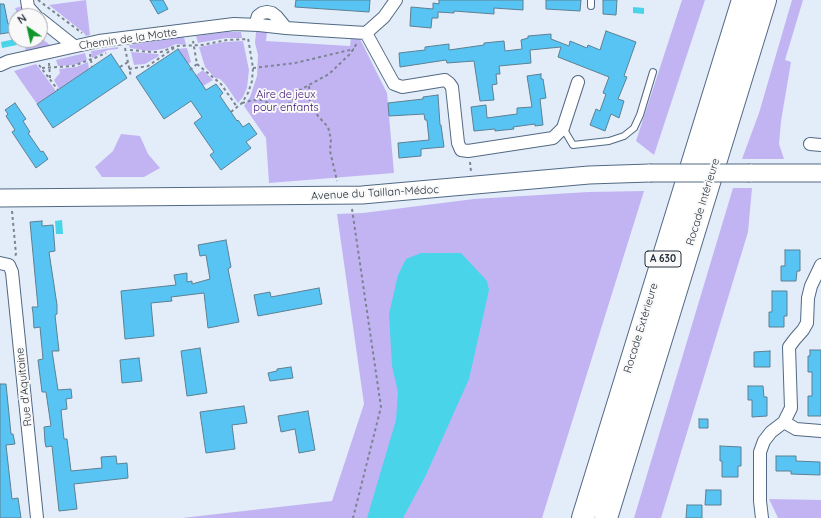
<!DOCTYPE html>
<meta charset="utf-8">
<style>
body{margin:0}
#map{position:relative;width:821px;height:518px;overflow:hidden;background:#e3edf9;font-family:Quicksand,sans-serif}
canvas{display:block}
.north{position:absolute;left:8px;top:8px;width:40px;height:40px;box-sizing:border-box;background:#f9f9f9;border:1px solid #a4a8ad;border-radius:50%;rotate:326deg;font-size:11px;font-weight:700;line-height:16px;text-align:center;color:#252f3a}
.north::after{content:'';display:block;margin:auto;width:14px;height:18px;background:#0f962a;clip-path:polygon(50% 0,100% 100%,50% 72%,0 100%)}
</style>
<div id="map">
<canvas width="821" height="518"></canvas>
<div class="north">N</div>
</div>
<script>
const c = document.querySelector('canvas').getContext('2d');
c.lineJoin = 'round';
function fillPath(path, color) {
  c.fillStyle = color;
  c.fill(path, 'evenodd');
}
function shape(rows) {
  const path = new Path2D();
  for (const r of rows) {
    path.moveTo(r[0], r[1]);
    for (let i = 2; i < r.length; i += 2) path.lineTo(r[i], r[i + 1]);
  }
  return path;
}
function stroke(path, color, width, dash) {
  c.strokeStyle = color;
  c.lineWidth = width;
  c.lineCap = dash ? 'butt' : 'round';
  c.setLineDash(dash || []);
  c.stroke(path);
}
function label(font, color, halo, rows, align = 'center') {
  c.font = font + ' Quicksand,sans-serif';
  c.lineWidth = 4;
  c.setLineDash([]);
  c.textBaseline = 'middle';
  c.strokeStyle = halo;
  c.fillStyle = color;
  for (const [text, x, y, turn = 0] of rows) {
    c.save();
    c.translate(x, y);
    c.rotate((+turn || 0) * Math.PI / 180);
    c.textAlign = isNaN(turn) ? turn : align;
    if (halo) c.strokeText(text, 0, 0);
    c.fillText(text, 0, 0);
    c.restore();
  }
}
const green = shape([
 [86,0,90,35,86,36,83,32,49,5],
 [682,0,705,0,654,155,636,141],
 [792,0,803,0,785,60,791,62,781,121,779,144,784,159,742,159,759,113],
 [24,6,26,13,23,16,18,16,15,8],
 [226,32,241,32,242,38,226,38,198,43,196,36],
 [256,32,267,32,266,41,350,46,351,37,359,37,387,93,394,173,269,183,266,138,244,106,250,97,257,76,258,55,255,43],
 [40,37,51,46,26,51,23,40,40,40],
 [184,37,186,45,176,44,167,48,157,50,148,51,130,48,129,45],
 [243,41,249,70,247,88,243,97,238,103,225,84,220,79,215,78,205,67,199,47,224,42],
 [118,47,118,49,108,50,92,58,91,51],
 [187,48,191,62,188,64,178,49],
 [131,52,158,54,159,56,145,64,134,65],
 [85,53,87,60,74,65,58,66,56,60],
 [88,62,89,69,59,89,54,80,60,73,59,69,76,67],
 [36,64,56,91,37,104,14,71],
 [203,70,213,80,203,86,196,75],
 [121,134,140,136,148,154,160,168,144,177,102,177,95,167,113,151],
 [733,188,752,188,748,232,661,518,634,518],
 [644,191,542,518,182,518,332,501,364,404,337,214,363,213,474,199,588,192],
 [769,499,821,500,821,518,778,518]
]);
const water = shape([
 [633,7,644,8,644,14,633,13],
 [15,39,17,45,2,48,1,42],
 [62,220,63,234,56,234,55,221],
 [421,253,461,253,487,281,489,290,469,379,426,475,403,518,367,518,396,420,398,392,392,366,389,314,398,275,406,259]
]);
const building = shape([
 [150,0,163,0,168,9,158,14,150,0],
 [296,0,370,0,369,12,295,7,296,0],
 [439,0,523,0,523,10,494,8,494,14,454,11,454,13,438,12,438,18,432,18,431,28,410,26,411,7,433,9,433,3,439,4,439,0],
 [546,0,581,0,580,11,546,9,546,0],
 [603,0,617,0,616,15,603,14,603,0],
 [0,4,4,4,8,24,11,23,13,32,0,34,0,4],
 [606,31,636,42,624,76,627,77,618,99,624,101,619,118,611,114,605,131,590,125,596,109,600,111,606,94,603,93,609,77,558,57,561,47,530,50,531,63,499,66,500,74,496,74,497,84,492,85,494,100,480,101,474,61,447,63,446,60,400,67,399,53,425,50,425,47,449,44,449,50,484,45,484,43,504,41,505,51,522,49,521,40,528,38,528,36,551,34,551,39,569,46,570,41,587,48,588,45,600,50,606,31],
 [178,49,206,90,216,84,223,93,220,96,237,121,238,120,243,127,249,123,257,134,246,142,251,148,221,170,210,155,214,152,194,123,202,117,191,101,164,119,136,77,178,49],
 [111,54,127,78,53,128,37,104,111,54],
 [541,74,541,79,543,79,546,98,540,99,543,125,535,126,535,124,513,127,514,129,495,131,495,129,474,131,471,107,486,105,487,118,517,114,517,108,532,107,527,76,541,74],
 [438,95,440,125,441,125,444,147,421,149,421,156,399,158,398,143,429,140,427,120,425,120,424,114,389,116,388,103,423,99,423,97,438,95],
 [15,103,26,119,23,121,30,132,28,133,41,152,43,151,48,159,36,168,12,132,15,130,6,116,8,114,5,110,15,103],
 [42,221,42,226,53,225,55,251,49,252,57,305,57,314,55,315,59,351,52,351,58,390,71,389,72,398,66,399,67,409,61,410,64,439,67,439,71,471,102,468,101,457,116,456,117,464,127,463,128,478,74,484,77,509,59,511,52,446,46,447,45,442,44,427,51,426,46,392,42,392,38,360,43,359,40,327,34,328,33,313,32,307,38,307,30,222,42,221],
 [226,240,231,267,228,269,239,322,208,328,204,293,171,297,172,301,151,303,154,336,125,339,121,291,176,285,174,275,187,273,187,282,192,281,192,284,210,279,206,255,200,256,198,245,226,240],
 [785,250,800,250,800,271,797,271,796,281,781,281,781,266,785,266,785,250],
 [319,288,322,304,258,316,254,295,270,292,271,297,319,288],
 [772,291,787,291,787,316,784,316,784,327,769,327,769,312,772,312,772,291],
 [200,348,207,393,187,396,181,351,200,348],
 [810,350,821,350,821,416,808,416,808,396,812,396,812,372,808,372,808,356,810,356,810,350],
 [770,351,770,367,754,367,754,352,770,351],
 [139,358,142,381,122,383,120,360,139,358],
 [291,367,293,378,270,381,268,373,277,371,277,369,291,367],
 [0,384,6,384,11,434,13,434,15,444,6,445,12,499,18,498,21,518,0,518,0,384],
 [748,386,763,386,764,397,767,397,767,416,752,417,752,400,748,400,748,386],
 [244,406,247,423,232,425,235,449,206,453,200,412,244,406],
 [308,411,315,450,299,453,295,429,281,432,278,416,308,411],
 [699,419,708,419,708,428,699,428,699,419],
 [720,446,741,447,741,466,738,466,738,477,722,477,722,461,720,461,720,446],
 [776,456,796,456,796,461,820,462,820,475,791,474,791,471,776,471,776,456],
 [706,490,721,490,721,505,705,505,706,490],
 [687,505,702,505,702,518,686,518,687,505]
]);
const path = shape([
 [38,0,82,33],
 [125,48,131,77],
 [130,50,151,52,161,52,176,46,202,45,227,40,248,39],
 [90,54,92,67],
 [49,63,50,79],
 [197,64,221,84,237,107],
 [39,65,58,90],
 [120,67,128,62],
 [42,68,73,66,97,57,106,53],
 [253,68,295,63,354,49],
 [129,69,148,66,174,48],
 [190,70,197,64,193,41],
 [309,86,310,103,318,116,328,127,331,139,330,151,337,181],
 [242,103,253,100,262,100,275,106,291,103,298,91,329,74,351,53,357,43],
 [231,112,242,103,248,93,252,81,253,68,248,38],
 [470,162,471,172],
 [352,209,381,407,353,518],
 [12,211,16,254,15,256]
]);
const lane = shape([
 [591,6,591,0],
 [563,128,573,145,609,141,624,136,634,128,640,115,653,72]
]);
const street = shape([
 [27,0,28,7,36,16],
 [40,19,74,46],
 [286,28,277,17,272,13,267,12,262,13,258,16,257,19,259,25,286,28,316,30,366,33,384,17,396,0],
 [366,33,394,84,402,87,445,80,449,83,452,87,458,143,461,150,468,151,553,138,563,128,578,82],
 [0,65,9,61,99,41,234,24,259,25],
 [810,144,821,145],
 [0,263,9,265,12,272,37,518],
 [784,422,796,429,821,431],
 [762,518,760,501,760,452,764,441,771,432,784,422,791,408,789,347,795,339,803,330,807,323,808,298,811,286,821,265]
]);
const secondary = shape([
 [750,173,821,173],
 [0,198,362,195,589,175,650,173]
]);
const highway = shape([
 [583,518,743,0],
 [606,518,765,0]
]);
const secondaryBridge = shape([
 [650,173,750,173]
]);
const shields = [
 [663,259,36]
];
const shieldNames = [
 ["A 630",663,259]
];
const streetNames = [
 ["Chemin de la Motte",128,39,-8],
 ["Avenue du Taillan-Médoc",375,193,-3],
 ["Rocade Intérieure",703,202,-73],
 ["Rocade Extérieure",641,328,-73],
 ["Rue d'Aquitaine",24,387,-96]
];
const parkNames = [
 ["Aire de jeux",286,95],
 ["pour enfants",286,108]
];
fillPath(green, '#c2b4f3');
fillPath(water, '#49d4e9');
fillPath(building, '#58c4f4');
stroke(building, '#5c8092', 1);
stroke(lane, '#526983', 8);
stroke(street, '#526983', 14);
stroke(secondary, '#526983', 19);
stroke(highway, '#526983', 24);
stroke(path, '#7b8591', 2, [3, 3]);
stroke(lane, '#fff', 6);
stroke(street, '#fff', 12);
stroke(secondary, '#fff', 17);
stroke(highway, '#fff', 22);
stroke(secondaryBridge, '#526983', 19, []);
stroke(secondaryBridge, '#fff', 17);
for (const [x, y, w] of shields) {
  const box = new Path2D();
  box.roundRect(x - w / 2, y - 8, w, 16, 3);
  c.fillStyle = '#f9f9f9';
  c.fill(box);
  stroke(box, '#252f3a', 1);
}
label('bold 10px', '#252f3a', null, shieldNames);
label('11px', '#252f3a', '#f9f9f9', streetNames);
label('11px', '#370d6f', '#f9f9f9', parkNames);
</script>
